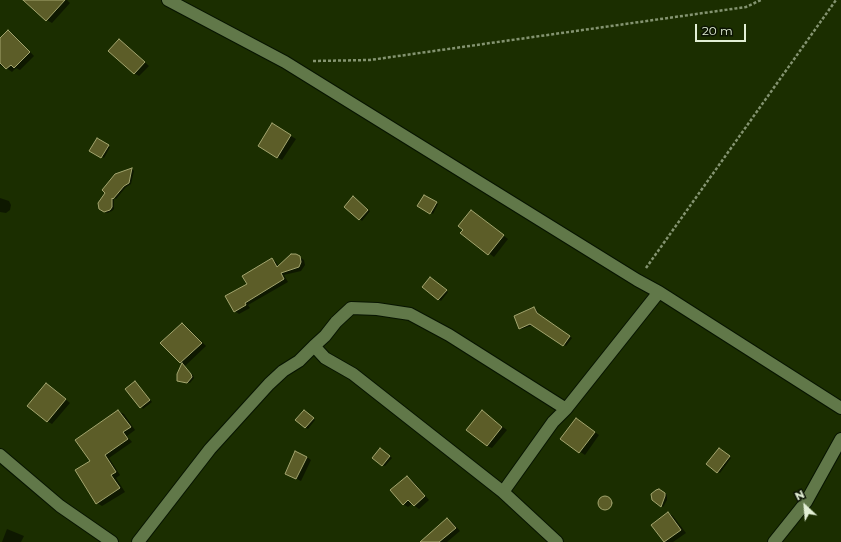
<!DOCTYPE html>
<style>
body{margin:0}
#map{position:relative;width:841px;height:542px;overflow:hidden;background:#1b2e00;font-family:Montserrat,sans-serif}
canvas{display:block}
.north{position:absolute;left:785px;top:486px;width:40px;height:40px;-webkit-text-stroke:3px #0b1303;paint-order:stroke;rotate:334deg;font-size:11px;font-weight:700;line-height:16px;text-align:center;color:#e2efd5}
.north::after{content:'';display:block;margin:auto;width:14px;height:18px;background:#e2efd5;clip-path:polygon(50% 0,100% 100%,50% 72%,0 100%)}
.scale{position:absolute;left:695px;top:24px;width:51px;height:18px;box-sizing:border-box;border:2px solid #e2efd5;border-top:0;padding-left:5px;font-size:12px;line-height:14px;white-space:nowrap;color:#e2efd5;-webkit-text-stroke:3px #0b1303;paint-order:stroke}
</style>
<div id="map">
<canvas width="841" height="542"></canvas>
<div class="north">N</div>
<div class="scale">20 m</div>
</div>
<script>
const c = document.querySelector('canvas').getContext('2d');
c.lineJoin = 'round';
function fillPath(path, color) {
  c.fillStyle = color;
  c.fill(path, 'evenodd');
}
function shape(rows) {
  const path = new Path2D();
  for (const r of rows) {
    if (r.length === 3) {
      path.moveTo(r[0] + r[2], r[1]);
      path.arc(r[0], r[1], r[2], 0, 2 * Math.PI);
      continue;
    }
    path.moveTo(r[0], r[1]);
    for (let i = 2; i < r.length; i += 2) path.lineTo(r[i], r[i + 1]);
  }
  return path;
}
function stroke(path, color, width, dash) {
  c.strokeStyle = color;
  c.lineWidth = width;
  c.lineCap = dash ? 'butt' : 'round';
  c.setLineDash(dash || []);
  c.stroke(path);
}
const shadow = shape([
 [30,0,67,0,70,3,52,23,47,20],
 [8,31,13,34,34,56,20,70,16,68,12,72,4,66,3,67,0,65,0,39],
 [119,40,124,43,149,66,139,76,134,73],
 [273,125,296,139,282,160,259,146],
 [97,140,110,147,104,158,91,151],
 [132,169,134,171,131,184,126,187,116,199,114,198,114,209,112,211,107,213,100,208,107,192],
 [424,196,438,204,433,214,419,206],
 [0,198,9,201,11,205,10,210,6,213,0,212],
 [356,199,370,211,362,221,360,219],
 [471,211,508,239,494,257,461,233,465,230],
 [296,255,304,260,305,265,301,271,284,275,288,282,248,305,250,308,239,314,235,311,248,284,272,260,276,262,279,267],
 [431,278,448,292,441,301,423,287],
 [534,308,537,310,539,316,572,338,566,346,533,325,522,329,520,328],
 [182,324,187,327,206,346,185,366,183,366,193,375,194,378,190,383,178,381,178,374,183,364,180,363],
 [135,382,152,402,143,409,126,389],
 [51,387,70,403,52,424,47,421],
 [118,411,124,414,135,430,127,436,132,442,109,458,120,475,116,478,125,492,102,506,97,503,91,461],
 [306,412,315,420,308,429,297,420],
 [487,415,507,430,492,448,487,446],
 [581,422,599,435,585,455,561,439],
 [383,450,392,458,385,466,382,465],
 [721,450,731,458,720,473,718,472],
 [307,457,311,460,301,481,291,476],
 [407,477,412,480,429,500,419,509,412,504,408,507,403,504],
 [664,493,667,495,667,500,663,507,661,506],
 [668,513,673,516,686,533,673,542,665,542,652,525],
 [447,519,452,522,460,531,447,542,432,542],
 [7,529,24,536,21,542,2,542]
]);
const building = shape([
 [23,0,65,0,46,21,23,0],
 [8,30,30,52,14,68,11,65,6,69,0,63,0,38,8,30],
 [119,39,145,62,134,74,108,51,119,39],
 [272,123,291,135,277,158,258,146,272,123],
 [97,138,109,145,101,158,89,151,97,138],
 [132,168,129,183,124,186,113,199,112,198,112,207,110,210,104,212,99,209,98,203,105,193,102,190,115,174,132,168],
 [424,195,437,202,430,214,417,206,424,195],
 [353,196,368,210,359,220,344,207,353,196],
 [471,210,504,235,488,255,460,233,463,230,458,226,471,210],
 [291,254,296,254,300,256,301,262,299,267,281,273,284,279,245,303,246,305,234,312,225,296,247,284,242,276,272,258,277,267,291,254],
 [430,277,447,290,438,300,422,287,430,277],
 [534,307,537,313,570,336,563,346,530,324,519,329,514,316,534,307],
 [182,323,202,343,180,363,160,343,182,323],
 [182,363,191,374,192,377,187,383,177,381,177,374,182,363],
 [135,381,150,400,140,408,125,389,135,381],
 [46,383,66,399,47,422,27,406,46,383],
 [118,410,131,427,123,432,128,439,105,455,116,472,111,475,120,488,96,504,75,470,90,461,75,440,118,410],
 [304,410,314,418,305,428,295,420,304,410],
 [482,410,502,427,487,446,466,430,482,410],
 [576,418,595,432,579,453,560,439,576,418],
 [380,448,390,456,382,466,372,458,380,448],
 [719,448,730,456,717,473,706,464,719,448],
 [295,451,307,457,296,479,285,474,295,451],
 [407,476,425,496,414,506,408,500,403,505,390,490,407,476],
 [659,489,665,493,665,496,661,507,652,500,651,494,656,490,659,489],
 [605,503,7],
 [668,512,681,530,664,542,651,525,668,512],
 [447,518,456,528,439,542,420,542,447,518]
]);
const path = shape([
 [313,61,370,60,746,7,761,0],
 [646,268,836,0]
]);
const minor = shape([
 [168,0,285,62,637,280,659,292,841,408],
 [314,346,325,336,336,322,351,308,377,309,410,314,449,335,566,409],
 [0,455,60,506,112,542],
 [503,492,553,422,566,409,659,292],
 [138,542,210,449,269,384,283,371,299,361,314,346,325,358,353,374,503,492,557,542],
 [774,542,806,502,841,439]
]);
fillPath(shadow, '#0007');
fillPath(building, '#5c5d28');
stroke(building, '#a3a56e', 1);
stroke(minor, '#071400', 14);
stroke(path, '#849470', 2.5, [3, 2]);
stroke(minor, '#617849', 12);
</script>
